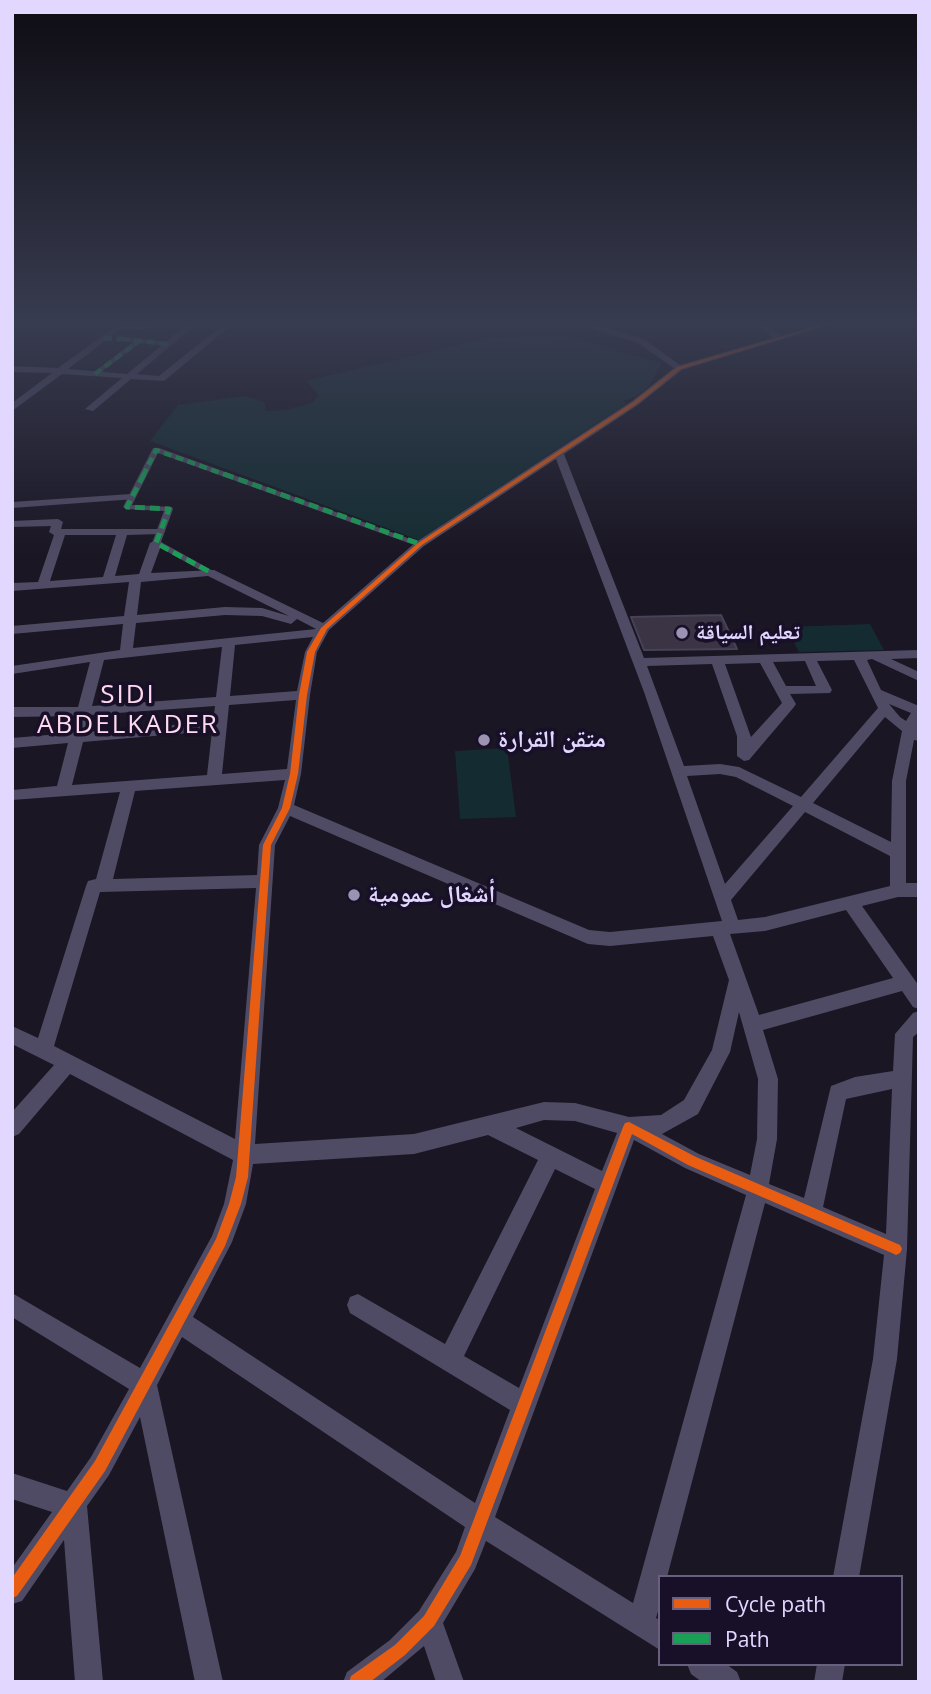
<!DOCTYPE html>
<meta charset="utf-8">
<style>
body{margin:0}
#map{position:relative;width:931px;height:1694px;overflow:hidden;background:#1a1623;font-family:"Open Sans",sans-serif}
canvas{display:block}
.frame{position:absolute;inset:0;border:14px solid #e2d7ff;pointer-events:none}
.legend{position:absolute;left:658px;top:1575px;width:245px;height:91px;box-sizing:border-box;background:#181029;border:2px solid #69607f;margin:0;padding:9px 12px;list-style:none;font-size:21px;color:#e2d7ff}
.legend li{display:flex;align-items:center;gap:14px;height:35px}
.legend b{width:35px;border:2px solid #69607f}
</style>
<div id="map">
<canvas width="931" height="1694"></canvas>
<div class="frame"></div>
<ul class="legend">
<li><b style="height:9px;background:#e95d12"></b>Cycle path</li>
<li><b style="height:9px;background:#1a9f57"></b>Path</li>
</ul>
</div>
<script>
const c = document.querySelector('canvas').getContext('2d');
c.lineJoin = 'round';
function fillPath(path, color) {
  c.fillStyle = color;
  c.fill(path, 'evenodd');
}
function shape(rows) {
  const path = new Path2D();
  for (const r of rows) {
    path.moveTo(r[0], r[1]);
    for (let i = 2; i < r.length; i += 2) path.lineTo(r[i], r[i + 1]);
  }
  return path;
}
function stroke(path, color, width, dash) {
  c.strokeStyle = color;
  c.lineWidth = width;
  c.lineCap = dash ? 'butt' : 'round';
  c.setLineDash(dash || []);
  c.stroke(path);
}
function label(font, color, halo, rows, align = 'center') {
  c.font = font + ' "Open Sans","Noto Naskh Arabic",sans-serif';
  c.lineWidth = 7;
  c.setLineDash([]);
  c.textBaseline = 'middle';
  c.strokeStyle = halo;
  c.fillStyle = color;
  for (const [text, x, y, turn = 0] of rows) {
    c.save();
    c.translate(x, y);
    c.rotate((+turn || 0) * Math.PI / 180);
    c.textAlign = isNaN(turn) ? turn : align;
    if (halo) c.strokeText(text, 0, 0);
    c.fillText(text, 0, 0);
    c.restore();
  }
}
const green = shape([
 [565,336,662,363,649,386,635,397,623,401,626,404,419,540,150,441,178,405,246,396,265,403,265,411,285,410,312,403,319,395,306,381,488,338],
 [870,624,884,650,799,652,786,627],
 [507,748,516,817,460,819,455,751]
]);
const building = shape([
 [721,615,737,649,644,650,631,617,721,615]
]);
const pedestrian = shape([
 [154,322,163,322,143,329,118,326,121,324,143,325,154,322],
 [122,337,168,342,171,344,168,346,140,343,97,375,93,375,93,373,133,342,120,340,122,337],
 [153,448,159,448,424,544,417,546,158,453,132,505,172,507,173,509,161,542,215,572,210,575,207,574,152,543,164,511,127,509,123,507,153,448]
]);
const minor = shape([
 [121,322,130,322,68,369,127,374,190,322,199,322,137,374,159,376,226,322,235,322,164,381,131,379,93,411,85,409,122,378,62,374,12,411,12,403,52,373,12,372,12,366,58,368,121,322],
 [570,322,596,324,644,339,680,365,773,338,754,322,763,322,781,336,827,322,839,322,682,370,638,405,564,454,644,658,919,650,919,658,891,659,919,672,919,681,872,659,867,660,881,690,919,706,917,728,919,741,914,740,906,781,906,883,919,883,919,897,898,897,862,906,919,986,919,1009,913,1007,902,991,763,1030,778,1079,777,1139,769,1184,804,1198,831,1086,855,1077,893,1071,895,1034,913,1013,919,1011,919,1032,913,1037,907,1249,897,1359,859,1577,833,1577,873,1359,884,1255,765,1203,667,1577,660,1577,660,1605,656,1618,660,1620,660,1650,486,1541,475,1569,443,1623,464,1682,436,1682,424,1646,381,1682,343,1682,347,1672,390,1640,419,1611,456,1552,465,1527,182,1337,157,1385,223,1682,195,1682,140,1417,109,1475,87,1506,103,1682,75,1682,64,1540,22,1601,12,1604,12,1568,52,1512,12,1499,12,1473,67,1491,91,1457,129,1389,12,1317,12,1293,140,1368,212,1236,224,1204,233,1160,70,1074,19,1134,12,1137,12,1112,54,1065,12,1044,12,1026,38,1038,86,886,88,881,96,879,120,792,12,800,12,790,57,786,68,743,12,748,12,738,71,733,76,716,12,717,12,707,78,707,90,662,12,674,12,666,120,650,123,624,12,634,12,626,124,616,129,582,12,591,12,583,38,582,54,535,49,532,51,526,12,527,12,521,58,519,63,522,61,529,164,529,164,533,160,534,127,535,115,576,139,574,150,543,156,540,162,543,151,573,214,570,323,623,416,542,632,401,674,368,638,343,570,322],
 [556,459,644,692,722,921,610,932,589,930,294,805,301,774,310,695,317,652,329,630,424,546,556,459],
 [65,535,116,535,103,577,50,581,65,535],
 [208,576,289,616,262,608,225,607,137,615,141,582,208,576],
 [225,615,262,616,291,624,297,619,316,629,133,648,136,623,225,615],
 [313,637,305,652,297,691,230,696,235,645,313,637],
 [222,647,216,697,92,706,104,660,222,647],
 [854,660,878,708,801,797,739,767,720,764,684,766,647,666,712,664,737,736,737,756,744,761,749,760,794,707,796,704,790,694,830,693,832,690,817,661,854,660],
 [805,661,816,686,786,686,773,662,805,661],
 [760,663,782,703,751,737,725,664,760,663],
 [296,700,287,769,222,774,229,705,296,700],
 [889,704,911,713,906,721,900,717,889,704],
 [215,706,213,722,85,732,90,715,215,706],
 [885,717,902,731,892,781,891,842,813,803,885,717],
 [212,731,207,775,72,785,83,742,212,731],
 [720,774,736,777,793,806,725,884,687,776,720,774],
 [285,780,278,808,259,845,257,875,113,879,135,791,285,780],
 [805,812,890,856,890,886,765,917,738,920,731,900,805,812],
 [290,816,588,944,610,946,713,936,729,980,712,1050,684,1100,661,1115,629,1117,575,1103,544,1102,414,1134,255,1144,275,845,290,816],
 [256,888,235,1139,54,1046,100,892,256,888],
 [846,910,893,978,759,1015,730,934,765,931,846,910],
 [739,1012,758,1079,757,1139,750,1175,699,1154,662,1134,698,1114,730,1052,739,1012],
 [892,1089,886,1234,823,1207,846,1099,892,1089],
 [544,1120,575,1121,617,1133,602,1171,516,1128,544,1120],
 [488,1135,538,1160,445,1344,358,1294,350,1297,347,1305,350,1313,510,1410,475,1503,193,1317,232,1242,246,1204,253,1164,414,1154,488,1135],
 [634,1140,685,1168,746,1195,633,1603,495,1517,634,1140],
 [555,1169,595,1189,519,1388,464,1356,555,1169],
 [131,494,135,495,135,499,12,508,12,502,131,494],
 [687,1664,726,1664,737,1672,741,1682,702,1682,691,1674,687,1664],
 [817,1664,845,1664,842,1682,814,1682,817,1664]
]);
const quietFar1 = shape([
 [121,326,143,327,160,322],
 [104,338,122,339,127,334],
 [122,339,168,344],
 [95,374,139,341],
 [143,476,156,450,229,476]
]);
const quiet = shape([
 [144,474,127,507,169,509,156,543,210,572],
 [224,474,420,544]
]);
const cycleway = shape([
 [831,322,837,322,681,369,637,404,422,545,327,629,315,652,307,695,298,774,290,808,271,845,248,1177,241,1204,225,1246,105,1471,17,1596,12,1598,12,1578,95,1461,216,1239,229,1204,236,1177,263,845,282,808,290,774,299,695,307,652,321,628,418,543,633,402,677,367,831,322],
 [629,1122,696,1157,900,1245,902,1249,900,1253,896,1255,892,1253,688,1165,632,1134,471,1565,434,1626,405,1655,370,1682,349,1682,351,1676,395,1645,424,1616,460,1556,623,1127,625,1123,629,1122]
]);
const markers = [
 [682,633,7,"#9c93b2"],
 [484,740,7,"#9c93b2"],
 [354,895,7,"#9c93b2"]
];
const farPoinames = [
 ["تعليم السياقة",696,633]
];
const poiNames = [
 ["متقن القرارة",498,740],
 ["أشغال عمومية",368,895]
];
const neighbourhoodNames = [
 ["SIDI",128,696],
 ["ABDELKADER",128,726]
];
fillPath(green, '#142c31');
fillPath(building, '#3a3445');
stroke(building, '#484157', 2);
fillPath(pedestrian, '#504b64');
fillPath(minor, '#504b64');
stroke(quietFar1, '#1a9f57', 4.5, [8, 4.5]);
stroke(quiet, '#1a9f57', 5, [10, 5]);
fillPath(cycleway, '#e95d12');
const sky = c.createLinearGradient(0, 0, 0, 559);
sky.addColorStop(0, '#0e0c13');
sky.addColorStop(0.58, '#383c50');
sky.addColorStop(1, '#383c5000');
c.fillStyle = sky;
c.fillRect(0, 0, 931, 559);
for (const [x, y, r, color] of markers) {
  const dot = new Path2D();
  dot.arc(x, y, r, 0, 2 * Math.PI);
  c.fillStyle = color;
  c.fill(dot);
  stroke(dot, '#181029', 2.5);
}
label('bold 21px', '#e2d7ff', '#181029', farPoinames, 'left');
label('bold 24px', '#e2d7ff', '#181029', poiNames, 'left');
c.letterSpacing = '2px';
label('26px', '#ffd9ec', '#181029', neighbourhoodNames);
c.letterSpacing = '0px';
</script>
